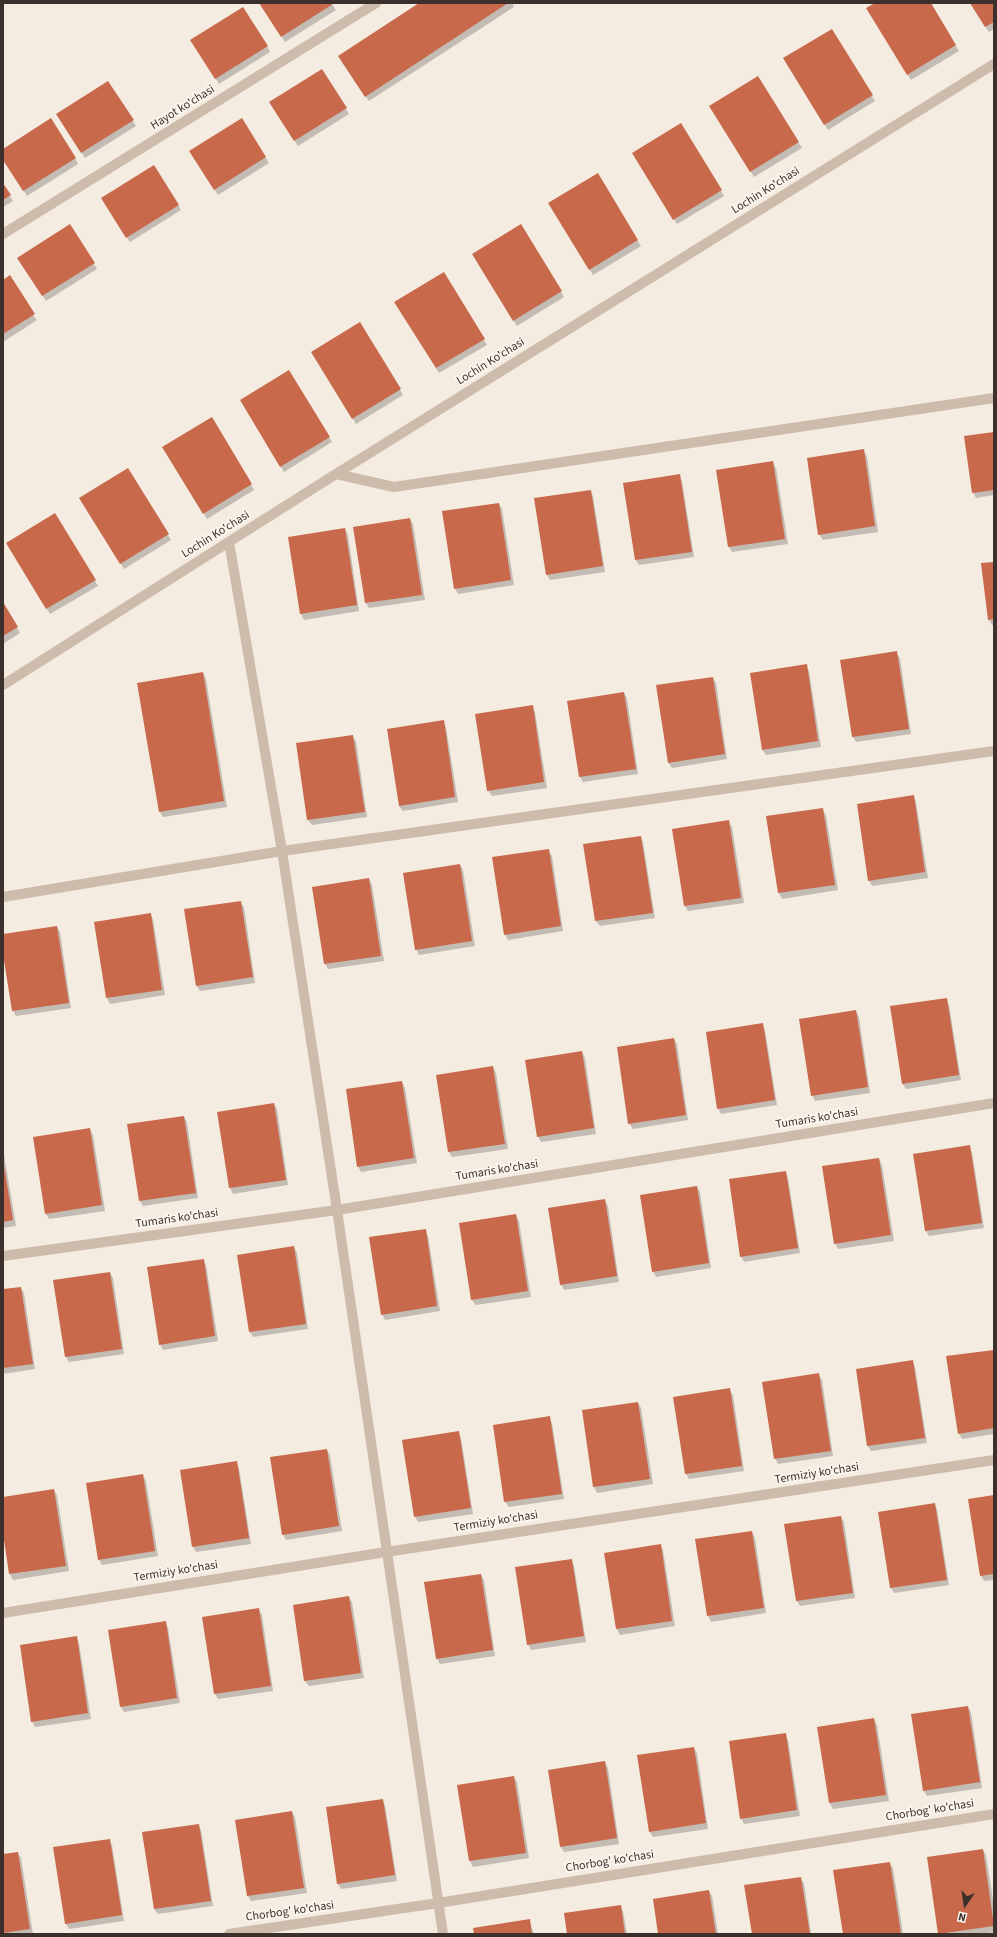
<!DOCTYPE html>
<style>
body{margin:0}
#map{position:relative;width:997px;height:1937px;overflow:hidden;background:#f4ebe1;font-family:"Source Sans 3",sans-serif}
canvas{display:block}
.frame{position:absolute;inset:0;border:4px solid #3b302b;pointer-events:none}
.north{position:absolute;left:945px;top:1885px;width:40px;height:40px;-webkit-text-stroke:3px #fbf5ee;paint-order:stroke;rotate:193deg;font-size:11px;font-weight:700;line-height:16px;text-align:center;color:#3b302b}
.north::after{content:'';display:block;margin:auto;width:14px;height:18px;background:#3b302b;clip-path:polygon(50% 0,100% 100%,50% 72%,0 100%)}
</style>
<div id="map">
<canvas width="997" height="1937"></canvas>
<div class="frame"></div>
<div class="north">N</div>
</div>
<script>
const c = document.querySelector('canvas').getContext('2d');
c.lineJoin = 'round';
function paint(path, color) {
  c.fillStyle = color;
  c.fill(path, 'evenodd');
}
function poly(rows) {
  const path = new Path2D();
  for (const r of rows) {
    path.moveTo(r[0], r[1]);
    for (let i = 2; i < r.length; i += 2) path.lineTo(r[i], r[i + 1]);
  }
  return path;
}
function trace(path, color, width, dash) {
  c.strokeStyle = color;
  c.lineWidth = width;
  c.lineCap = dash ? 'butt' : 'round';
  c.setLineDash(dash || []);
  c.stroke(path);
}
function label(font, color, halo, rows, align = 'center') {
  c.font = font + ' "Source Sans 3",sans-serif';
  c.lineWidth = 4;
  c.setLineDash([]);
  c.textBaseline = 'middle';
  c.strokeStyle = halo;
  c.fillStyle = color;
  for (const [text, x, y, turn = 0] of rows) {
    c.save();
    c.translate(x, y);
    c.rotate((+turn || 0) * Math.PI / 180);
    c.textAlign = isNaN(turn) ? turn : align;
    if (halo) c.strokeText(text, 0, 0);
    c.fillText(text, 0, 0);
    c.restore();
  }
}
paint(poly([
 [260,3,331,3,336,10,285,42],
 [421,3,512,3,514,7,369,101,342,62],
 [877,3,929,3,959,51,911,80,868,9],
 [970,3,994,3,994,29,989,32],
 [832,30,875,101,828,130,784,59],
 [195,46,267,46,270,52,219,84],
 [758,78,802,148,754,177,711,106],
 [273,108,346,109,349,114,298,146],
 [241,119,269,163,218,195,194,157],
 [61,120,133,121,136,126,85,158],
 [681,125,724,196,677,224,633,154],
 [3,150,75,158,78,164,27,196,3,158],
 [597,175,641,246,593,275,550,204],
 [3,185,13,201,3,207],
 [106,204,178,205,181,210,130,242],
 [69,225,97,269,46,301,22,263],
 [521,226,564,297,517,326,473,255],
 [443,273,487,345,439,373,396,302],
 [3,281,37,320,3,342],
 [360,323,403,395,356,424,313,352],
 [288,371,332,442,284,472,241,400],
 [211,419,254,490,207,519,164,448],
 [994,433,994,495,976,498,973,492],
 [863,450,867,456,878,532,823,540,819,534],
 [773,463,776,468,788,544,732,552,729,547],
 [128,469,171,540,124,569,80,498],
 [679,476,682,481,694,557,639,565,636,560],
 [590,491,593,496,605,572,550,580,547,575],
 [499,504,502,509,514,585,458,594,455,588],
 [55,515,98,586,50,614,7,544],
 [410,519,413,524,425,600,369,608,366,603,355,527],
 [345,529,348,535,359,611,304,620,301,614,289,538],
 [994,563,994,625,992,625,989,620],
 [3,604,20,633,3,644],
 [896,653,900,658,911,734,856,742,853,737],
 [806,665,809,671,821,747,766,755,762,749],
 [203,673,206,679,227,807,163,817,160,812],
 [713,678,716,683,727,759,672,768,668,762],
 [624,693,627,698,638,774,583,782,580,777,568,701],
 [532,706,535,712,547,788,492,796,488,790],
 [443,721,446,727,458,802,403,811,399,806],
 [352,736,356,741,367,817,312,825,308,820],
 [913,796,916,802,928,878,872,886,869,880],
 [822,809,826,815,838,890,782,899,779,893,767,817],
 [729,822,732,827,744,903,688,911,685,906],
 [640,837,643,842,655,918,600,926,596,921],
 [548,850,552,856,563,931,508,940,505,934],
 [460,865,463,870,475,946,419,955,416,949],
 [369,879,372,885,384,961,328,969,325,964],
 [240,902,244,907,255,983,200,991,197,986],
 [150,914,153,919,165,995,110,1004,107,998,95,922],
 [57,927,60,932,71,1008,16,1016,13,1011,3,947,3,935],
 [946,999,949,1005,961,1080,906,1089,902,1083],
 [856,1011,859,1017,870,1093,815,1101,812,1095],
 [762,1024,765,1030,777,1105,721,1114,718,1108],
 [674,1039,677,1044,688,1120,633,1129,629,1123],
 [582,1052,585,1058,596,1134,541,1142,538,1136],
 [493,1067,496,1073,508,1149,452,1157,449,1152],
 [402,1082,405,1088,417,1163,361,1172,358,1166],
 [274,1104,277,1109,288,1185,233,1194,230,1188,218,1113],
 [184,1117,187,1122,198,1198,143,1206,140,1201],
 [90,1129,93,1135,105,1211,49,1219,46,1214],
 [969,1147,972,1152,984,1228,929,1236,926,1231],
 [3,1148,16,1226,3,1228],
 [879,1159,882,1165,894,1241,838,1249,835,1243],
 [785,1172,788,1178,800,1253,744,1262,741,1256],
 [697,1187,700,1192,711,1268,656,1277,653,1271],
 [605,1200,608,1206,619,1282,564,1290,561,1284],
 [516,1215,519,1221,531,1297,476,1305,472,1300],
 [425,1230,428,1236,440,1311,385,1320,382,1314],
 [294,1247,297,1253,308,1329,253,1337,250,1332],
 [203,1260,206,1265,218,1341,163,1350,160,1344],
 [110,1273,113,1278,124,1354,69,1362,66,1357],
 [21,1288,24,1293,35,1369,3,1374,3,1290],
 [994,1351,994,1434,962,1439,959,1433],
 [912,1361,915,1367,927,1443,871,1451,868,1446,857,1370],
 [818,1374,822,1380,833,1456,778,1464,775,1458],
 [730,1390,733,1395,744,1471,689,1479,686,1474],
 [638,1403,641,1408,653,1484,597,1493,594,1487,583,1411],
 [549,1418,552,1423,564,1499,509,1507,505,1502],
 [458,1432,461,1438,473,1514,418,1522,415,1516],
 [327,1450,330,1455,342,1531,286,1540,283,1534],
 [236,1462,239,1468,251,1544,196,1552,193,1546],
 [143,1475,146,1481,158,1556,102,1565,99,1559],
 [54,1490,57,1495,69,1571,13,1580,10,1574,3,1527,3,1498],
 [994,1496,994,1580,984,1581,981,1576],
 [934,1504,937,1509,949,1585,894,1593,891,1588,879,1513],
 [841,1517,844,1522,855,1598,800,1606,797,1601,785,1525],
 [752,1532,755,1538,766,1613,711,1622,708,1616,696,1540],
 [660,1545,663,1550,675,1626,620,1635,617,1629,605,1554],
 [571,1560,574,1566,586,1642,531,1650,528,1644],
 [481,1575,484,1580,495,1656,440,1664,437,1659,425,1583],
 [349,1597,352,1602,364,1678,309,1686,305,1681,294,1605],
 [259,1610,262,1615,273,1691,218,1699,215,1694],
 [165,1622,168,1628,180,1703,124,1712,121,1707],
 [76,1637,79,1643,91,1719,35,1727,32,1721],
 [968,1707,971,1712,982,1788,927,1796,924,1791],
 [874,1719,877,1725,889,1801,833,1809,830,1803,819,1728],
 [785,1734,788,1740,800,1816,744,1824,741,1818],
 [694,1748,697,1753,708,1829,653,1837,650,1832],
 [605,1762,608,1768,619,1844,564,1852,561,1847],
 [514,1777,517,1782,529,1858,473,1867,470,1861,458,1786],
 [382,1800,385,1805,397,1881,341,1889,338,1884],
 [292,1812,295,1817,307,1893,251,1901,248,1896],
 [198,1825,201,1830,213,1906,158,1914,154,1909],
 [109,1840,112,1845,124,1921,69,1929,66,1924,54,1848],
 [983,1850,986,1855,994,1906,994,1932,980,1934,939,1934,928,1858],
 [18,1853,21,1858,33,1934,3,1934,3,1855],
 [889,1863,893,1868,903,1934,844,1934],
 [800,1878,804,1883,811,1934,753,1934],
 [709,1891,712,1896,718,1934,659,1934],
 [620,1906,623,1911,627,1934,568,1934],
 [529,1921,534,1934,475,1934]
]), '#0003');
paint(poly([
 [259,3,333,3,333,4,281,37],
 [419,3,508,3,365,97,338,56],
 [875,3,931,3,956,45,907,75,866,8],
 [970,3,994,3,994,22,985,27],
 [243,7,268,46,215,79,190,40],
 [832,29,873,95,824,125,783,58],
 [322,69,347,108,294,141,269,102],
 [758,76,799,142,750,172,709,106],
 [108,81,134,120,81,153,56,114],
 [51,118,76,158,23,191,3,160,3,149],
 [242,118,266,157,214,190,189,151],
 [681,123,722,190,673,220,632,153],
 [154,165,179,205,126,238,101,198],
 [598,173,638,240,589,270,548,203],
 [3,183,11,195,3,200],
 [70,224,95,263,42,296,17,258],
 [521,224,562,291,513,321,472,254],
 [444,272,485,339,436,368,394,302],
 [10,275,35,314,3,334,3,280],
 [360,322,401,389,352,419,311,352],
 [289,370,330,437,280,467,240,400],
 [212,417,252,484,203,514,162,447],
 [994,432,994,490,972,493,964,436],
 [864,449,875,526,818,535,807,458],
 [773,461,785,539,728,547,716,470],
 [128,468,169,534,120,564,79,498],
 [680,474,692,552,635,560,623,483],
 [591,490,603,566,546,575,534,498],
 [499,503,511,580,454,589,442,511],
 [55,513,96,580,46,609,6,543],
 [410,518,422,595,365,603,353,527],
 [345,528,357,605,300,614,288,537],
 [994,562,994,619,988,620,981,563],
 [3,602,18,627,3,636],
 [897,651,909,729,852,737,840,660],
 [807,664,818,741,762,750,750,673],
 [203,672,224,801,159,812,137,683],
 [713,677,725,754,668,763,656,685],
 [624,692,636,769,579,777,567,701],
 [533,705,544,782,487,791,475,714],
 [444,720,455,797,399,806,387,729],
 [353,735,365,812,307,820,296,743],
 [914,795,925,872,868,881,857,804],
 [823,808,835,885,778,893,766,816],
 [729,820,741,898,684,906,672,829],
 [641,836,653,913,595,921,583,844],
 [549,849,561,926,504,935,492,857],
 [460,864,472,941,415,950,403,873],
 [369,878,381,956,324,964,312,887],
 [241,901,253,977,196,986,184,909],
 [151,913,162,990,106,998,94,922],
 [57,926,69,1003,12,1011,3,954,3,934],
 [947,998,959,1075,902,1084,890,1006],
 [856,1010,868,1087,811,1096,799,1019],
 [763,1023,775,1100,717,1109,706,1032],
 [674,1038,686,1115,628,1124,617,1047],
 [582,1051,594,1128,537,1137,525,1060],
 [493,1066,505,1144,448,1152,436,1075],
 [402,1081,414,1158,357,1167,346,1089],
 [274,1103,286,1180,229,1188,217,1112],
 [184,1116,196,1193,139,1201,127,1124],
 [90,1128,102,1205,45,1214,33,1137],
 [970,1145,982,1223,925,1231,913,1154],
 [879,1158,891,1235,834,1244,822,1166],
 [3,1160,13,1220,3,1222],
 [786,1171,798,1248,740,1257,729,1179],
 [697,1186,709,1263,652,1272,640,1195],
 [605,1199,617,1276,560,1285,548,1208],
 [516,1214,528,1291,471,1300,459,1223],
 [426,1229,437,1306,381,1315,369,1237],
 [294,1246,306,1324,249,1332,237,1255],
 [204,1259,215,1336,159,1345,147,1267],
 [110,1272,122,1349,65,1357,53,1280],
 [21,1287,33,1364,3,1368,3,1289],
 [994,1350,994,1428,958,1434,946,1356],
 [913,1360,925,1438,867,1446,856,1369],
 [819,1373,831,1451,774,1459,762,1382],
 [730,1388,742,1466,685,1474,673,1397],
 [638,1402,650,1479,593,1487,582,1410],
 [550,1416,562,1494,504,1502,493,1425],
 [459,1431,471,1508,414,1517,402,1440],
 [327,1449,339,1526,282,1535,270,1457],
 [237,1461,249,1538,192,1547,180,1470],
 [143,1474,155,1551,98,1560,86,1483],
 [54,1489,66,1566,9,1574,3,1533,3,1497],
 [994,1495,994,1574,980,1576,968,1499],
 [935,1503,947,1580,890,1588,878,1512],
 [841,1516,853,1593,796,1601,784,1524],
 [752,1531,764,1608,707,1616,695,1539],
 [661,1544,672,1621,616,1629,604,1553],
 [572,1559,584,1636,527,1645,515,1567],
 [481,1574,493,1650,436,1659,424,1582],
 [349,1596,361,1673,304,1681,293,1605],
 [259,1608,271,1686,214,1694,202,1617],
 [166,1621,177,1698,120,1707,108,1630],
 [77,1636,88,1713,31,1722,20,1645],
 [968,1706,980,1782,923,1791,911,1714],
 [874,1718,886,1795,829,1803,817,1727],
 [786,1733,797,1810,740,1819,729,1741],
 [694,1747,706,1823,649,1832,637,1755],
 [605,1761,617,1838,560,1847,548,1770],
 [514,1776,526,1853,469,1861,457,1785],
 [383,1799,395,1875,337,1884,326,1807],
 [292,1811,304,1888,247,1896,235,1820],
 [199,1824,211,1901,154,1909,142,1832],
 [110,1839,122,1915,65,1924,53,1847],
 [983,1849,994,1926,938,1934,927,1857],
 [18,1852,30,1929,3,1933,3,1854],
 [890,1862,901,1934,843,1934,833,1870],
 [801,1877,810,1934,752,1934,744,1885],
 [709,1890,716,1934,658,1934,653,1899],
 [621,1905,625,1934,567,1934,564,1913],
 [530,1919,532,1934,474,1934,473,1928]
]), '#c8694b');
trace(poly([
 [3,234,376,3],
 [336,474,394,487,994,398],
 [229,542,282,851,337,1210,443,1934],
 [3,685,336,474,994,64],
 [3,897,282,851,994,751],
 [3,1256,337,1210,994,1103],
 [3,1613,386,1552,994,1460],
 [229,1934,438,1903,994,1814]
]), '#cdbbac', 10);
label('12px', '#3b302b', '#fbf5ee', [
 ["Hayot ko'chasi",183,108,-32],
 ["Lochin Ko'chasi",766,191,-32],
 ["Lochin Ko'chasi",491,362,-32],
 ["Lochin Ko'chasi",216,535,-32],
 ["Tumaris ko'chasi",817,1119,-9],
 ["Tumaris ko'chasi",497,1171,-9],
 ["Tumaris ko'chasi",177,1219,-8],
 ["Termiziy ko'chasi",817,1474,-9],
 ["Termiziy ko'chasi",496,1522,-9],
 ["Termiziy ko'chasi",176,1572,-9],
 ["Chorbog' ko'chasi",930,1811,-9],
 ["Chorbog' ko'chasi",610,1862,-9],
 ["Chorbog' ko'chasi",290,1912,-8]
]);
</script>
